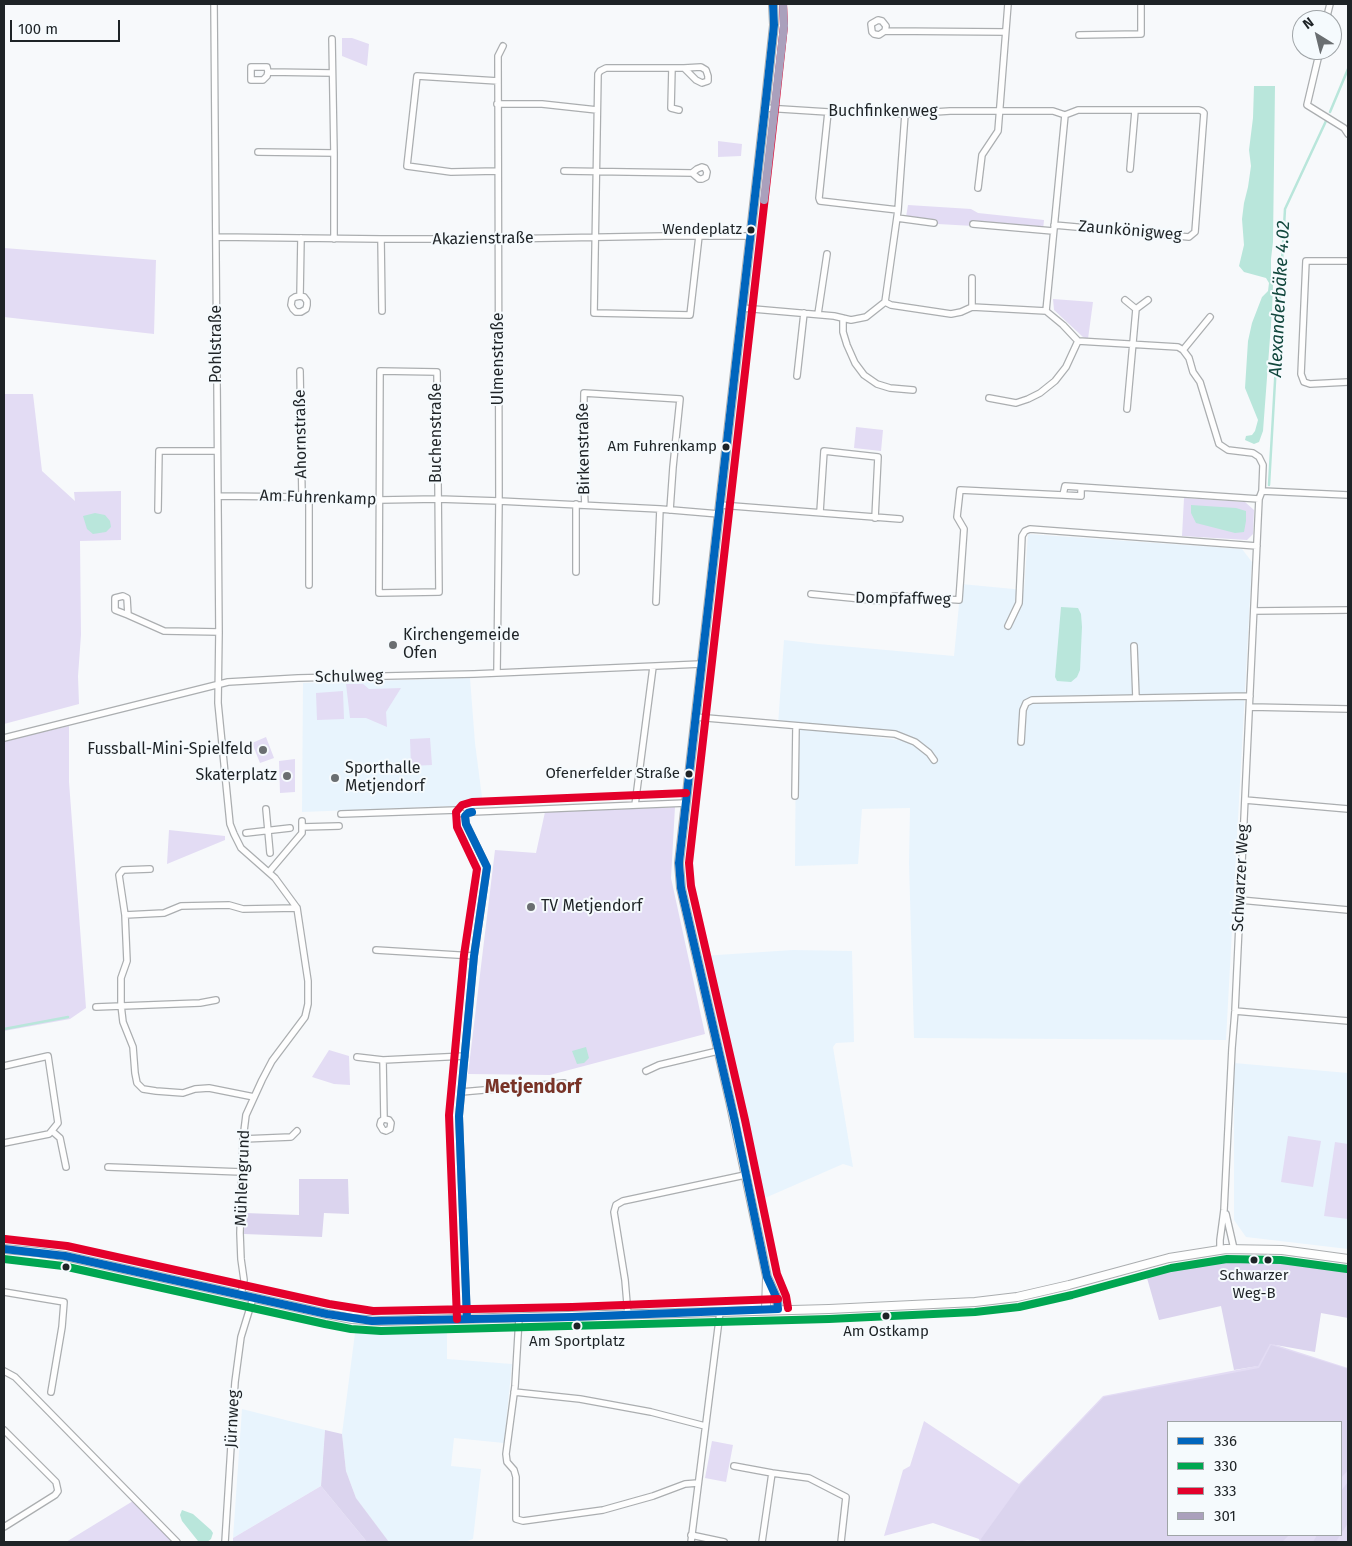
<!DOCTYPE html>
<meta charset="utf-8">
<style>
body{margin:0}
#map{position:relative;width:1352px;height:1546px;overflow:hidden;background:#f7f9fb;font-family:"Fira Sans",sans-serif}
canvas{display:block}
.frame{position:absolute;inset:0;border:5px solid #1e2326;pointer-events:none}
.legend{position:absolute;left:1167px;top:1421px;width:175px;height:115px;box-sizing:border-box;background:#f5fafd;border:1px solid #9fa4a7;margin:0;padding:6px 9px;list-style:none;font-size:15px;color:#1e2326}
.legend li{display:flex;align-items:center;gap:10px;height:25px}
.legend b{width:25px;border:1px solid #9fa4a7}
.north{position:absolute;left:1292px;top:10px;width:50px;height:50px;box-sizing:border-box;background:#f5fafd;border:1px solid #9fa4a7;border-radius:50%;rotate:324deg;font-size:14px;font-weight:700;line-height:20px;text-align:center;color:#1e2326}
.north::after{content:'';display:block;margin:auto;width:18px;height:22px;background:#6a6e71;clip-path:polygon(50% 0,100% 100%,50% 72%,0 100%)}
.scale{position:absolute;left:10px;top:20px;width:110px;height:22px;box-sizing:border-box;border:2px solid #1e2326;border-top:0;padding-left:6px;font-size:15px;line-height:18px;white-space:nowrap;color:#1e2326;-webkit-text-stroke:4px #f5fafd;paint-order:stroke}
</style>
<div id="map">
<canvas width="1352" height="1546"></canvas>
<div class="frame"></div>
<ul class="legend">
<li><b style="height:6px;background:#0065bd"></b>336</li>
<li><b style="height:6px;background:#00a651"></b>330</li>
<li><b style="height:6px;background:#e4002b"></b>333</li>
<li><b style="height:6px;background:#aaa0bc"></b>301</li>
</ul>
<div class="north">N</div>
<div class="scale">100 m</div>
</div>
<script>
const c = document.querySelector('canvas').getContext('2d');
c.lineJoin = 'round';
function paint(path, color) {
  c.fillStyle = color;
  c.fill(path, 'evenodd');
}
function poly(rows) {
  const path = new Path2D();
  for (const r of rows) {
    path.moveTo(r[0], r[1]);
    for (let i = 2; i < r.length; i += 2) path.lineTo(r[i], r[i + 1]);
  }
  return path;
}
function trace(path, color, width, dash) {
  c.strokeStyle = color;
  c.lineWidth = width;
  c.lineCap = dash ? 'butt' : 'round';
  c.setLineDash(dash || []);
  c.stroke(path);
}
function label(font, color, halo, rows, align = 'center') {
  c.font = font + ' "Fira Sans",sans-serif';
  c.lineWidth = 4;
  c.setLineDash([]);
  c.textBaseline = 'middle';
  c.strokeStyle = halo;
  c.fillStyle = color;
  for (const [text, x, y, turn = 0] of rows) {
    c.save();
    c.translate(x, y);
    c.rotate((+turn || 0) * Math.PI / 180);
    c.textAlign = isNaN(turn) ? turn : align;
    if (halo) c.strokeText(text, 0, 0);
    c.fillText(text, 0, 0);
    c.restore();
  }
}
paint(poly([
 [1028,534,1242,549,1252,562,1226,1040,914,1038,909,863,910,808,862,809,858,864,795,866,796,727,778,725,784,640,818,644,954,656,961,584,1024,590],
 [811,728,895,734,912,742],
 [470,678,475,743,483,805,302,812,303,683],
 [793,950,852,951,854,1042,836,1043,833,1047,853,1167,843,1164,758,1201,702,956],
 [1234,1063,1348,1073,1348,1249,1246,1237,1234,1220],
 [364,1331,447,1332,447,1359,512,1364,504,1443,454,1438,451,1466,481,1469,473,1539,464,1542,389,1542,356,1498,346,1471,342,1434,355,1333],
 [242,1409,325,1430,321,1486,233,1538]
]), '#e8f4fd');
paint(poly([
 [342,38,352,38,369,44,367,66,342,56],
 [718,141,742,144,741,156,718,157],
 [908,205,971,209,978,213,1044,220,1043,230,938,224,938,221,906,217],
 [4,248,156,260,154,334,4,317],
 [1053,299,1093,302,1088,339,1083,337,1054,310],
 [4,394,33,394,42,471,75,501,74,492,121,491,121,540,80,541,81,635,78,676,79,704,4,724],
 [856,427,883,430,881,451,854,448],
 [1184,498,1245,502,1254,510,1253,534,1247,540,1182,536],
 [346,684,363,684,369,689,401,688,386,712,387,727,366,718,350,718],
 [343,691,344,719,317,720,316,693],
 [69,726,69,782,86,1008,70,1019,4,1031,4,741],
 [266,737,274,758,260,763,252,743],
 [430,738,432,765,411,766,410,739],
 [295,759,295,792,280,793,279,761],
 [675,807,671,878,705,1034,550,1075,468,1074,495,850,536,853,545,812],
 [169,830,225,836,225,840,167,864],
 [329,1050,349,1056,350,1085,334,1084,312,1077],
 [1288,1136,1321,1141,1313,1187,1281,1182],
 [1335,1142,1348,1144,1348,1219,1324,1216],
 [1270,1343,1348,1368,1348,1542,980,1542,979,1539,933,1523,884,1536,903,1470,910,1466,924,1421,1019,1484,1103,1396,1257,1366],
 [1168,1422,1341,1422,1341,1535,1168,1535],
 [712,1441,733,1445,726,1482,705,1478],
 [321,1486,367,1542,233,1542,233,1538],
 [133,1501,173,1542,66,1542]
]), '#e3dcf4');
paint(poly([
 [299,1179,348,1179,349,1214,324,1213,322,1237,244,1234,245,1213,299,1215],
 [1231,1258,1281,1258,1348,1268,1348,1318,1321,1313,1315,1352,1270,1344,1258,1366,1234,1370,1221,1306,1159,1320,1145,1271],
 [1271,1345,1348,1369,1348,1470,1341,1478,1341,1422,1168,1422,1168,1535,1289,1535,1282,1542,1042,1542,1027,1540,1018,1542,982,1542,981,1539,1020,1485,1104,1397,1259,1368],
 [325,1430,342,1434,346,1471,356,1498,389,1542,367,1542,321,1486],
 [1348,1482,1348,1523,1341,1534,1341,1491],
 [1317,1535,1340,1535,1336,1542,1313,1542]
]), '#dbd4ee');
paint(poly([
 [1254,86,1275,86,1273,242,1271,259,1271,279,1273,285,1272,311,1263,431,1259,442,1254,444,1245,440,1246,436,1252,435,1255,431,1258,420,1245,388,1248,341,1252,323,1262,297,1268,291,1269,283,1266,278,1244,272,1239,266,1244,245,1242,219,1244,203,1248,187,1251,166,1249,150,1253,118],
 [1191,505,1236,508,1246,511,1246,521,1244,532,1235,533,1196,523,1191,513],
 [95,513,105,515,110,521,111,527,106,532,93,534,87,529,83,516],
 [1061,607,1078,608,1081,614,1082,627,1080,670,1077,677,1071,682,1057,681,1055,677],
 [586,1047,589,1058,584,1063,577,1064,572,1051],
 [182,1510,193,1514,211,1530,213,1533,211,1539,207,1542,198,1541,182,1521,180,1515]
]), '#b9e6db');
trace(poly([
 [1330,112,1348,69],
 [1269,485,1285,209,1326,121],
 [4,1029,68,1017]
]), '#b9e6db', 2.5);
const street = poly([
 [214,4,219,632,218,703,230,824,234,834,241,848,275,878,297,908,308,981,308,1004,305,1017,272,1061,262,1080,246,1115,243,1139,240,1233,241,1259,244,1280,241,1295],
 [1326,20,1330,4],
 [885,31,886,26,882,21,878,20,871,24,872,32,874,34,879,35,885,31,1005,32],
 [1079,35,1141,34,1141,4],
 [332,39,334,153],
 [1320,50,1307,105,1344,128,1348,134],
 [672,68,671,108,679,110],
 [684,68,701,67,706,70,708,76,708,81,702,83,696,80,684,68,606,68,600,71,598,74,594,313,690,315,699,236],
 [268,72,267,67,251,67,251,80,263,80,267,76,268,72,332,73],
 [497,104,542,104,597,110],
 [765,108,828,112,865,112,905,114,950,111,1053,111,1065,115],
 [828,112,819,198,820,201,898,210],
 [1065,115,1046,311,1063,325,1078,341,1178,347,1183,350,1189,358,1193,372,1200,382,1219,444,1228,450,1253,453,1259,457,1263,465,1262,491,1259,499,1235,1011,1232,1048,1224,1210,1220,1240,1220,1250],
 [258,152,334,153,334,239],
 [1130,169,1135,111],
 [497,171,451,172,407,166,417,76,498,81],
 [564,171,692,173,699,179,702,179,706,177,707,172,705,168,702,167,697,169,692,173],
 [978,188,982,155,998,131,1008,4],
 [897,218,934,223],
 [973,224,1053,231],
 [1054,225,1189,237,1195,232,1204,113,1202,111,1199,110,1078,110,1065,115],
 [216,237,381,239,498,239,665,236,750,236],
 [381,239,382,311],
 [1348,261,1306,261,1301,374,1304,382,1310,384,1348,382],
 [972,278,972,307],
 [300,296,304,297,307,301,307,305,306,309,301,312,296,312,293,309,291,305,292,299,295,297,300,296,301,238],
 [1125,300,1136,309],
 [885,302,891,305,951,314,961,312,972,307,1046,311],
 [742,308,834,316,851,320,866,317,885,302,898,210,905,114],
 [818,314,827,254],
 [843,318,843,332,847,345,855,363,864,375,877,384,890,388,913,390],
 [1183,350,1210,317],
 [300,371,302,497],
 [380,371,437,372,439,592,379,593,380,371],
 [797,376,804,313],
 [989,398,1016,403,1028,399,1040,393,1055,381,1066,367,1078,341],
 [1127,409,1136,309,1148,300],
 [1262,491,1348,495],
 [1063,495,1081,496,1081,488],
 [218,496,302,497,380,500,438,499,499,501,660,509,719,514],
 [585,505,583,463,584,393,680,399,673,467,670,510],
 [720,505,900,519],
 [158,510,159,451,217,451],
 [820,512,824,451,878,457,875,518],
 [576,572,576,504],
 [309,585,309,497],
 [811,594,882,601,894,596,959,600,964,529,957,517,960,490,1063,495,1065,486,1259,499],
 [656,602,660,509],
 [1254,611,1348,610],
 [128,615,115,610,115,598,123,596,127,598,128,615,164,631,219,632],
 [1008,626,1019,603,1022,536,1025,531,1030,529,1257,546],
 [1134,646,1136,698],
 [497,672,499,501,498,56,503,46],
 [1250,707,1348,709],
 [695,717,895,734,915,742,929,753,934,760],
 [4,738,228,682,298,678,474,674,701,664],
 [1021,742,1023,710,1026,703,1032,700,1250,696],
 [795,796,796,726],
 [1245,800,1348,809],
 [635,805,653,667],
 [266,809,270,853],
 [341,814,457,810,465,816],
 [302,827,339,826],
 [246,833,290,828],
 [150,869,123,870,119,875,125,915,127,961,121,978,121,1005,123,1022,133,1047,135,1073,137,1083,143,1089,156,1091,183,1093,195,1089,209,1088,254,1097],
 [269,872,302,833,302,821],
 [1240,900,1348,910],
 [125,915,164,913,181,906,229,905,243,909,297,908],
 [376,950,474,956],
 [96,1007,200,1003,216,1000],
 [1235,1011,1348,1021],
 [357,1057,383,1060],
 [4,1066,48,1056,58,1123,49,1134,4,1143],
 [646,1071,659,1065,718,1051],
 [461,1092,564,1083],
 [384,1119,389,1120,391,1123,390,1129,386,1131,383,1130,380,1125,381,1121,384,1119,383,1060,465,1056],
 [52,1131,60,1138,66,1167],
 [243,1139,291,1137,297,1131],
 [108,1167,242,1172],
 [1226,1214,1234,1249],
 [4,1292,64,1302,62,1327,51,1392],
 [628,1315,625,1280,614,1212,616,1205,623,1201,745,1175],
 [519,1318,515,1386,506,1454,507,1462,514,1470,516,1477,516,1519,523,1521,603,1510,653,1496,685,1484,698,1483],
 [467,1319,459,1116,474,956,487,867,466,824,465,816,468,813,472,812,686,803],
 [4,1371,15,1377,177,1542],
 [514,1392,580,1399,651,1412,705,1426],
 [4,1430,56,1482,58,1491,55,1495,4,1527],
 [734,1466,772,1473],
 [691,1535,724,1542],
 [225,1542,235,1382,241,1337,253,1298],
 [691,1542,720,1312],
 [762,1542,772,1473,809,1478,846,1497,841,1542]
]);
const secondary = poly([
 [4,1249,37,1252,65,1256,327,1314,352,1319,381,1321,829,1309,975,1302,1017,1297,1069,1285,1169,1258,1226,1249,1282,1250,1348,1259],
 [768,1279,777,1299,778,1309],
 [766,1310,767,1277,760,1243,730,1101,681,888,679,863,765,108,774,25,773,4]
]);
trace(street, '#abaeb0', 8);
trace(secondary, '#abaeb0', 10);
trace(street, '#fefefe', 5.5);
trace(secondary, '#fefefe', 8);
trace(poly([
 [773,4,774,25,765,108,679,863,681,888,735,1122,767,1277,777,1299,778,1309],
 [4,1249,65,1256,327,1314,372,1321,572,1317,778,1309],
 [467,1319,459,1116,474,956,487,867,466,824,465,816,468,813,472,812]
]), '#0065bd', 8);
trace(poly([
 [4,1259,63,1266,325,1324,351,1329,381,1331,829,1319,975,1312,1019,1307,1072,1295,1171,1268,1227,1259,1281,1260,1347,1269]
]), '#00a651', 8);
trace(poly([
 [783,4,784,26,775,109,689,863,691,886,745,1120,777,1274,786,1296,788,1308],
 [5,1239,67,1246,329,1304,373,1311,572,1307,778,1299],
 [457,1319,449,1115,464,955,477,869,457,827,456,812,462,805,472,802,686,793]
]), '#e4002b', 8);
trace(poly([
 [764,200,784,26,783,4]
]), '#aaa0bc', 8);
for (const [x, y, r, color] of [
 [751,230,4.5,"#1e2326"],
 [726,447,4.5,"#1e2326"],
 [393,645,5,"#6a6e71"],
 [263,750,5,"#6a6e71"],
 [689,774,4.5,"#1e2326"],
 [287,776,5,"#6a6e71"],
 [335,778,5,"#6a6e71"],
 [531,907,5,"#6a6e71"],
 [1254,1260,4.5,"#1e2326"],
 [1268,1260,4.5,"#1e2326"],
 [66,1267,4.5,"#1e2326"],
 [886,1316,4.5,"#1e2326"],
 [577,1326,4.5,"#1e2326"]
]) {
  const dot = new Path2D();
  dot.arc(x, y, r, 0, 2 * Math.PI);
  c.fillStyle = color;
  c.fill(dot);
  trace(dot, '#f5fafd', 2);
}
label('15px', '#1e2326', '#f5fafd', [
 ["Wendeplatz",742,230],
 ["Am Fuhrenkamp",717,447],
 ["Ofenerfelder Straße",680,774],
 ["Schwarzer",1254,1276,"center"],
 ["Weg-B",1254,1294,"center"],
 ["Am Ostkamp",886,1332,"center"],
 ["Am Sportplatz",577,1342,"center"]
], 'right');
label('16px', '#1e2326', '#f5fafd', [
 ["Buchfinkenweg",883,112],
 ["Zaunkönigweg",1130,231,5],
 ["Akazienstraße",483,239,-1],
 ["Pohlstraße",217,344,-90],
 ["Ulmenstraße",499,359,-90],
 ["Buchenstraße",437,433,-90],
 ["Ahornstraße",301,434,-91],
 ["Birkenstraße",584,449,-91],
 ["Am Fuhrenkamp",318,498,2],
 ["Dompfaffweg",903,599,1],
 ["Schulweg",349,677,-1],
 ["Schwarzer Weg",1241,878,-87],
 ["Mühlengrund",243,1178,-88],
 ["Jürnweg",233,1419,-87]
]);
label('16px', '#1e2326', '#f5fafd', [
 ["Kirchengemeide",403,636],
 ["Ofen",403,654],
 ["Fussball-Mini-Spielfeld",253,750,"right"],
 ["Sporthalle",345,769],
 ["Metjendorf",345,787],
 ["Skaterplatz",277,776,"right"],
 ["TV Metjendorf",541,907]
], 'left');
label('italic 18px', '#12473d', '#f5fafd', [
 ["Alexanderbäke 4.02",1280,299,-87]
]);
label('bold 19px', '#783327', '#f5fafd', [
 ["Metjendorf",533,1088]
]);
</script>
